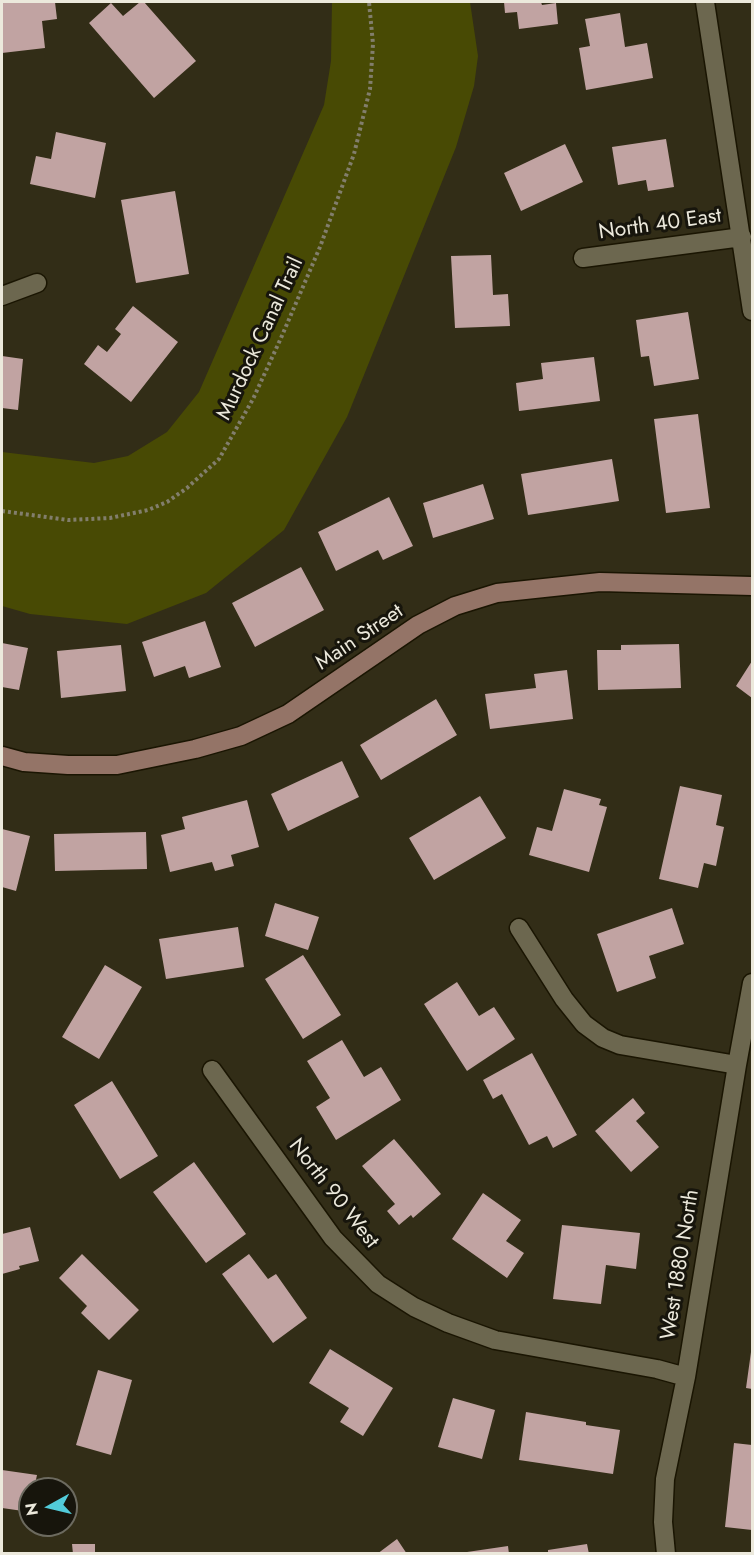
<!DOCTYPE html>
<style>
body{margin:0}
#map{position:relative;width:754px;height:1555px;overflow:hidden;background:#322d17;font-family:Jost,sans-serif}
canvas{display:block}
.frame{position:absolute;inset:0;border:3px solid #ece9dc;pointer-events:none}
.north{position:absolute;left:18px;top:1477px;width:60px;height:60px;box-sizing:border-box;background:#17150c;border:2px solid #6c6a5f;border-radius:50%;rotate:262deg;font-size:16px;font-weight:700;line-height:24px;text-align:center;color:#ece9dc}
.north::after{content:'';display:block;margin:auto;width:21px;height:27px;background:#52cbd9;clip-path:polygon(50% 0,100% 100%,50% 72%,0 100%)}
</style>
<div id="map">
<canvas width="754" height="1555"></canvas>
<div class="frame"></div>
<div class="north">N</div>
</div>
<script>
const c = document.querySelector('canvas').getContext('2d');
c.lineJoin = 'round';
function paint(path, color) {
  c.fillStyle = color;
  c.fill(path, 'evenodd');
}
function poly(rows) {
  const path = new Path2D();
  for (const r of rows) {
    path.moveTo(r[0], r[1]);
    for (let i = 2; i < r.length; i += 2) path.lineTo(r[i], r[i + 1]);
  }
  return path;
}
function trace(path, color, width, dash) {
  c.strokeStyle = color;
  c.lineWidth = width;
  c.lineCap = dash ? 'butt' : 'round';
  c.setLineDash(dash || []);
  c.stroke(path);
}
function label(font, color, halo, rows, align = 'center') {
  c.font = font + ' Jost,sans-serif';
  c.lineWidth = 6;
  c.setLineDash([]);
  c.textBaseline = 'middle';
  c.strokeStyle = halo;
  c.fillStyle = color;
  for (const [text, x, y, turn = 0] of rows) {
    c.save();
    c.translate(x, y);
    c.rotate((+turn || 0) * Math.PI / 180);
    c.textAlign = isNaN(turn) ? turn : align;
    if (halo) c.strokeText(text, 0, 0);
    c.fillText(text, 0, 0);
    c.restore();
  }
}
paint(poly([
 [332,2,470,2,478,56,474,86,456,147,347,417,284,530,206,593,127,624,30,614,2,606,2,452,94,463,128,456,167,432,199,392,324,105,331,61]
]), '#484a04');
paint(poly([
 [2,2,55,2,57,19,42,21,45,48,2,53],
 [140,2,144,2,196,61,154,98,89,23,111,3,123,16],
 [504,2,541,2,542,5,556,3,558,24,519,29,517,12,505,13],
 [620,13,625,47,647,43,653,78,586,90,579,48,590,46,585,19],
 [56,132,106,143,95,198,30,184,36,156,51,159],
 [666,139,674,187,648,191,646,180,618,185,612,147],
 [565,144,583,182,521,211,504,173],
 [175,191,189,274,136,283,121,200],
 [491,255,493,295,508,294,510,326,455,328,451,256],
 [133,306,178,342,131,402,84,364,98,345,107,352,121,334,115,329],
 [688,312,699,379,654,386,649,356,641,357,636,320],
 [2,356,23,359,18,410,2,408],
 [594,357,600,401,519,411,516,383,543,379,541,363],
 [698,414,710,508,666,513,654,419],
 [612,459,619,501,528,515,521,474],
 [483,484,494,519,433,538,423,503],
 [389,497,413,546,383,560,378,550,336,571,318,532],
 [301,567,324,610,255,647,232,603],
 [205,621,221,667,189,678,185,666,154,677,142,642],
 [2,643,28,648,19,690,2,687],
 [679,644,681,688,598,690,597,650,621,650,621,645],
 [121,645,126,691,61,698,57,651],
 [752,661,752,698,736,686],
 [567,670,573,719,490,729,485,694,536,688,534,674],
 [436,699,457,735,381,780,360,745],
 [342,761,359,797,288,831,271,794],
 [680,786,722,795,716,825,724,827,716,866,704,863,698,888,659,879],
 [564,789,601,799,599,805,607,807,589,872,529,855,537,827,552,831],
 [480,796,506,838,434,880,409,838],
 [247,800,259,847,231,855,234,866,215,871,212,862,170,872,161,835,185,829,182,817],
 [2,829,30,836,16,891,2,887],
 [146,832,147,869,55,871,54,834],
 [275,903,319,917,308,950,265,936],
 [672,908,684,944,649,956,656,978,617,992,597,934],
 [238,927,244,967,166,979,159,939],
 [303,955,341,1015,303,1039,265,979],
 [105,965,142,987,99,1059,62,1037],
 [457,982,479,1016,494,1007,515,1039,467,1071,424,1004],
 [342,1040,364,1077,381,1067,401,1100,336,1140,316,1107,330,1098,307,1061],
 [532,1053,577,1135,553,1148,547,1136,529,1145,502,1094,493,1099,483,1080],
 [112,1081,158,1156,120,1179,74,1105],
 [633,1098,645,1113,636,1121,659,1147,631,1172,595,1131],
 [394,1139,441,1194,413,1218,411,1215,399,1225,387,1211,395,1204,362,1166],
 [194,1162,246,1234,206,1263,153,1192],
 [483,1193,521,1220,506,1241,524,1253,507,1278,452,1239],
 [562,1225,640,1233,636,1269,606,1265,601,1304,553,1299],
 [30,1227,39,1261,19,1266,20,1269,2,1274,2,1234],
 [82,1254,139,1310,109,1340,81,1313,87,1306,59,1278],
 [249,1254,268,1279,276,1274,307,1318,273,1343,222,1274],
 [330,1349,393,1388,363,1436,340,1422,349,1408,309,1383],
 [751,1352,752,1352,752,1389,746,1388],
 [98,1370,132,1380,111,1455,76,1445],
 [453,1398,495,1410,482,1459,438,1447],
 [526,1412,586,1422,586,1425,620,1430,613,1474,519,1460],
 [734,1443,752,1445,752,1530,725,1527],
 [2,1470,37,1475,34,1489,30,1489,30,1512,2,1508],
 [397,1539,407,1554,377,1554],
 [72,1544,95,1544,95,1554,73,1554],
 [587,1544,589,1554,548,1554,548,1550],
 [508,1546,509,1554,467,1554,467,1552]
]), '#c1a3a2');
const street = poly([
 [705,2,752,311],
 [583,258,742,237],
 [2,296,37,283],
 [519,928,564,999,584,1024,603,1038,620,1045,737,1065],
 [212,1070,333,1238,378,1284,414,1307,448,1323,495,1340,657,1369,686,1377],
 [666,1554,663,1522,665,1479,686,1377,737,1065,752,983]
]);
const secondary = poly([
 [2,756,24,762,68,765,117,765,195,749,241,736,288,714,418,625,455,606,497,593,600,582,752,586]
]);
trace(street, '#1a1502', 21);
trace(secondary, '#1a1502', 21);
trace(poly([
 [2,511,68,520,110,518,148,510,167,502,187,488,219,459,253,399,281,338,320,247,354,154,370,89,373,44,369,2]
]), '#827e6c', 4, [3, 3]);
trace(street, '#6c674f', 18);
trace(secondary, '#947467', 18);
label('21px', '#ece9dc', '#17150c', [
 ["North 40 East",660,225,-8],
 ["Murdock Canal Trail",261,339,-65],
 ["Main Street",360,638,-34],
 ["North 90 West",333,1194,52],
 ["West 1880 North",681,1265,-81]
]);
</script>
